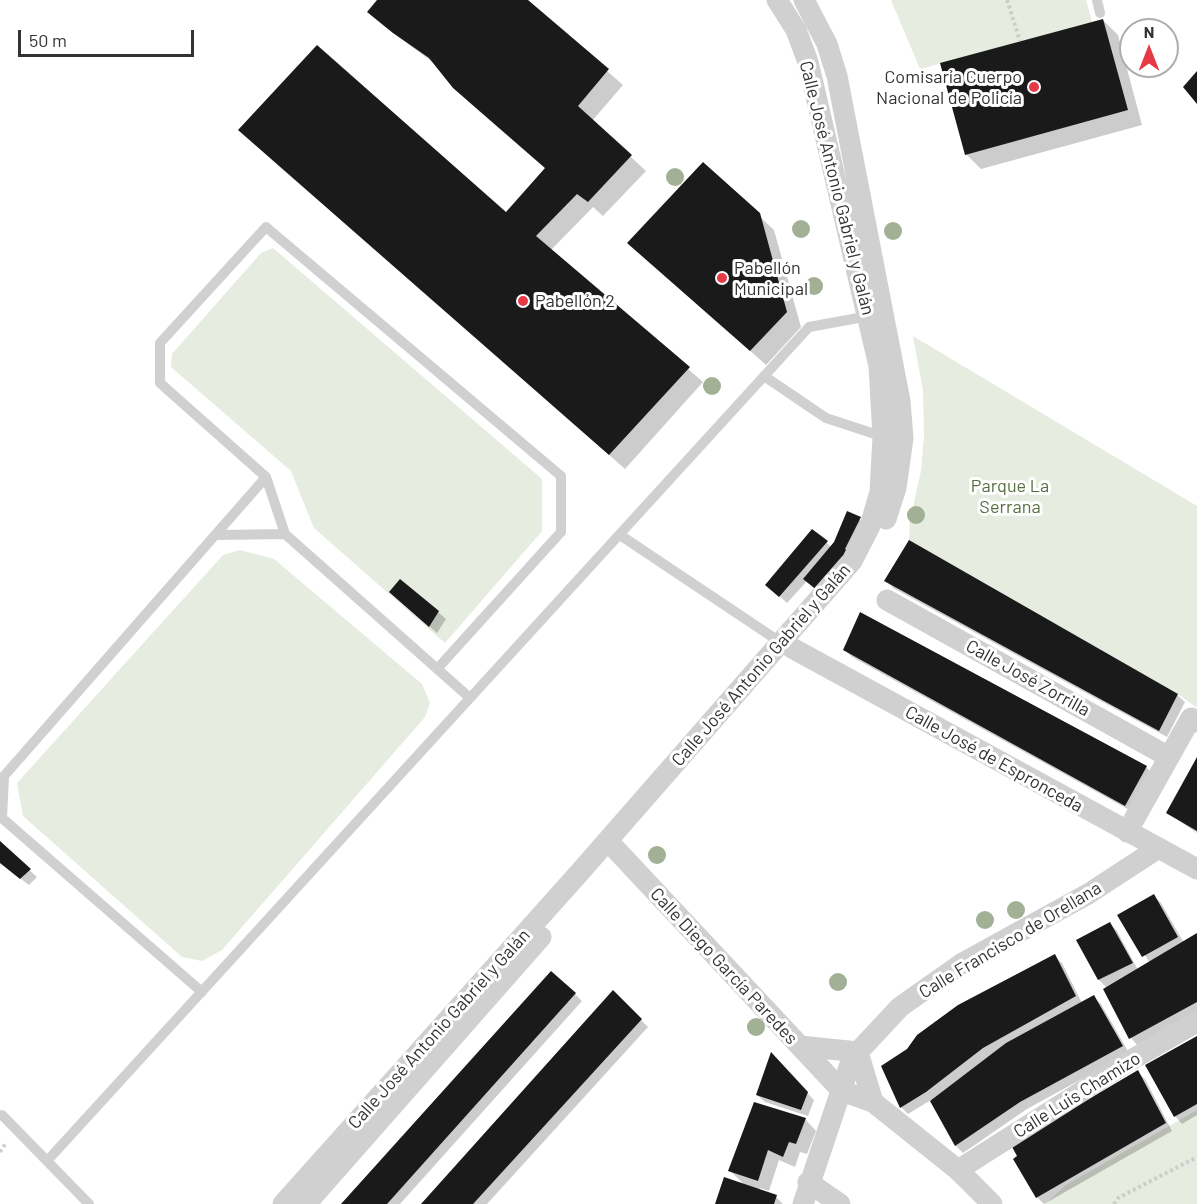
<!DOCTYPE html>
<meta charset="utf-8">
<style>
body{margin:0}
#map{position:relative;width:1197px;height:1204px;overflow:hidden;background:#fff;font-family:Barlow,sans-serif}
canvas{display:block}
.north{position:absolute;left:1119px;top:18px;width:60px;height:60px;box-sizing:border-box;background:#fff;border:2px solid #adadad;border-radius:50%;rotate:0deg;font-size:16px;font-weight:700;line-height:24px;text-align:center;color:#333}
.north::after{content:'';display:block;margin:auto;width:21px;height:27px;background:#e63946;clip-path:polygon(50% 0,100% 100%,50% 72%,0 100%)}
.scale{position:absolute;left:18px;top:30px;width:176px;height:27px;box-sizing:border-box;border:3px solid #333;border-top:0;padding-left:8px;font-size:18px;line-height:21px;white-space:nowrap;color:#333;-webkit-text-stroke:4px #fff;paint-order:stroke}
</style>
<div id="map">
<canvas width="1197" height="1204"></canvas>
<div class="north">N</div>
<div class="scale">50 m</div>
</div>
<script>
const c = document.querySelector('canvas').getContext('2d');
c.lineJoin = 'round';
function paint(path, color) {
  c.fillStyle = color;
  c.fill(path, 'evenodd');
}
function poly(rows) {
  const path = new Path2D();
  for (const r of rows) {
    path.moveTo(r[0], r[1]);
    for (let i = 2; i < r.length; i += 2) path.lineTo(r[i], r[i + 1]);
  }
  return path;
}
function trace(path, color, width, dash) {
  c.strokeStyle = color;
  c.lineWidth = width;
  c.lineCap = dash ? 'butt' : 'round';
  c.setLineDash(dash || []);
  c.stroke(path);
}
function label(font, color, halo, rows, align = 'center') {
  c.font = font + ' Barlow,sans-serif';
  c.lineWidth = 6;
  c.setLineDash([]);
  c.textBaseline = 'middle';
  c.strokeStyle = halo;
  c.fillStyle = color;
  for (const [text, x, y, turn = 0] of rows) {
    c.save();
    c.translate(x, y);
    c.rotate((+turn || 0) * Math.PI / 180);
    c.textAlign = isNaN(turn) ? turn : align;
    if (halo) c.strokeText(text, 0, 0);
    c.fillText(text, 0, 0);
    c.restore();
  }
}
paint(poly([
 [891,0,1086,0,1092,22,920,69],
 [273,248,542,479,542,531,445,643,314,528,291,471,171,367,172,354,261,253],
 [913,336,1197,506,1197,708,1178,694,909,540,910,520,921,471,924,436,923,391],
 [240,550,274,559,422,684,430,703,425,717,222,950,202,961,182,957,23,816,17,783,223,555],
 [1197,1110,1197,1204,1045,1204,1066,1185]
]), '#e6ecdf');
paint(poly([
 [379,0,526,0,623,85,592,121,646,171,603,216,593,207,551,250,703,382,625,469,240,130,506,214,546,169,470,103,438,66,384,26,369,12],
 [1103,20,1118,35,1142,125,981,169,966,154],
 [758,215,774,230,801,327,766,365,629,243],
 [848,513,863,522,848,552,807,581,787,603,775,592,826,542,832,548],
 [886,580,1177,695,1185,702,1167,737,893,588],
 [398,599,438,612,446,619,437,633],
 [845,650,1146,767,1153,774,1133,812,852,657],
 [1197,760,1197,833,1168,813],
 [0,843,37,877,29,885,0,863],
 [1154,896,1161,903,1184,943,1197,935,1197,1013,1138,1046,1131,1038,1105,989,1107,988,1099,980,1078,941,1109,923,1117,931,1138,970,1150,963,1120,916],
 [1054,956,1062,963,1082,1003,1093,997,1101,1004,1129,1053,1027,1109,963,1153,956,1146,931,1100,908,1114,901,1107],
 [613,992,648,1027,487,1204,423,1204],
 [575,994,582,1001,400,1204,343,1204],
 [1197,1038,1197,1115,1182,1124,1175,1116],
 [771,1055,814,1100,808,1116,765,1102,757,1095],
 [1137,1072,1145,1079,1172,1131,1044,1204,1037,1197],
 [805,1119,816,1131,807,1154,800,1152,795,1167,779,1160,769,1191,760,1188,759,1191,776,1197,783,1204,716,1204,746,1186,730,1171]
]), '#0003');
paint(poly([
 [377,0,528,0,609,69,578,106,632,155,588,202,577,194,536,236,690,367,609,455,238,130,317,45,506,212,545,168,453,88,429,58,393,33,367,12],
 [1103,19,1128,110,965,155,940,63],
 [1197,71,1197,104,1183,87],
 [703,162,760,213,787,312,750,351,627,243],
 [847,511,861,517,845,549,851,553,818,591,803,579,834,542],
 [812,529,828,541,779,597,765,585],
 [909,540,1178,694,1159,731,884,581],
 [400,579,439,611,429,627,389,592],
 [860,612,1147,766,1125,806,843,650],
 [1197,757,1197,831,1166,813],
 [0,841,31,869,20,879,0,863],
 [1154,894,1178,937,1142,957,1117,915],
 [1110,922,1133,963,1098,980,1076,940],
 [1197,933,1197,1002,1129,1039,1103,989],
 [1055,954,1076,996,983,1048,926,1092,900,1108,881,1066,907,1049,917,1035,958,1005],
 [551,971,576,993,387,1204,341,1204],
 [613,990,642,1019,473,1204,421,1204],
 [1094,995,1123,1046,1020,1102,955,1146,930,1101,1006,1043],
 [1197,1036,1197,1104,1174,1117,1145,1065],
 [771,1052,808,1092,801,1110,756,1095],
 [1138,1070,1166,1123,1036,1198,1013,1159,1017,1156,1011,1145],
 [754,1102,806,1118,796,1144,789,1142,783,1157,768,1150,758,1181,728,1171],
 [724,1177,777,1195,774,1204,715,1204]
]), '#1a1a1a');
trace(poly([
 [1007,0,1020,41],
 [0,1152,6,1143],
 [1114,1204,1118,1198,1197,1157]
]), '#cdcdcd', 4, [3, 3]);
trace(poly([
 [1097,0,1100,13],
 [764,376,826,418,884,437],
 [217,535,285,534],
 [620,535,783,644],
 [437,669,561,532,561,476,266,227,160,343,160,383,266,477,285,534,470,698],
 [202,992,2,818,4,776,266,477],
 [2,1115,89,1204],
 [47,1161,809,327,869,316]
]), '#d0d0d0', 10);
trace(poly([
 [804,0,827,44,837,76,900,401,903,438,896,488,886,519],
 [887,600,1169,757],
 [792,648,1197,869],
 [1127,832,1191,718,1197,722],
 [608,841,842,1091,873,1102,958,1170,992,1204],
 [800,1046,858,1052,873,1102],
 [958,1170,1131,1060,1197,1022],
 [808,1182,840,1204],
 [283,1204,580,872,852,561,870,526,880,492,883,437,879,366,808,62,796,30,777,0],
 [306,1204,541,937],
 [803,1204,849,1067,858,1052,900,1007,961,964,1088,894,1157,849]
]), '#d0d0d0', 21);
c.fillStyle = '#a2b095';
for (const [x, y] of [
 [675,177],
 [801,229],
 [893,231],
 [814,286],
 [712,386],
 [916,515],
 [657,855],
 [1016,910],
 [985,920],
 [838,982],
 [756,1027]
]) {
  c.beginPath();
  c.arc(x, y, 9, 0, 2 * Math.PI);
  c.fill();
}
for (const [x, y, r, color] of [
 [1034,87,6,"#e63946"],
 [722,278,6,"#e63946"],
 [523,301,6,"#e63946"]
]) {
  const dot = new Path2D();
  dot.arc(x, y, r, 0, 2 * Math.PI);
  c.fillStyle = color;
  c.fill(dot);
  trace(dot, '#fff', 2);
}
label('18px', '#333', '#fff', [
 ["Comisaría Cuerpo",1022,77,"right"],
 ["Nacional de Policía",1022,98,"right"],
 ["Pabellón",734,268],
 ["Municipal",734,289],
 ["Pabellón 2",535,301]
], 'left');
label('18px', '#333', '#fff', [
 ["Calle José Antonio Gabriel y Galán",837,188,76],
 ["Calle José Antonio Gabriel y Galán",761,665,-49],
 ["Calle José Zorrilla",1028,678,29],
 ["Calle José de Espronceda",994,759,29],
 ["Calle Francisco de Orellana",1010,940,-31],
 ["Calle Diego García Paredes",724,966,47],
 ["Calle José Antonio Gabriel y Galán",439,1029,-48],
 ["Calle Luis Chamizo",1077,1095,-32]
]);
label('18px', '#56703f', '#fff', [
 ["Parque La",1010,486],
 ["Serrana",1010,507]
]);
</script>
